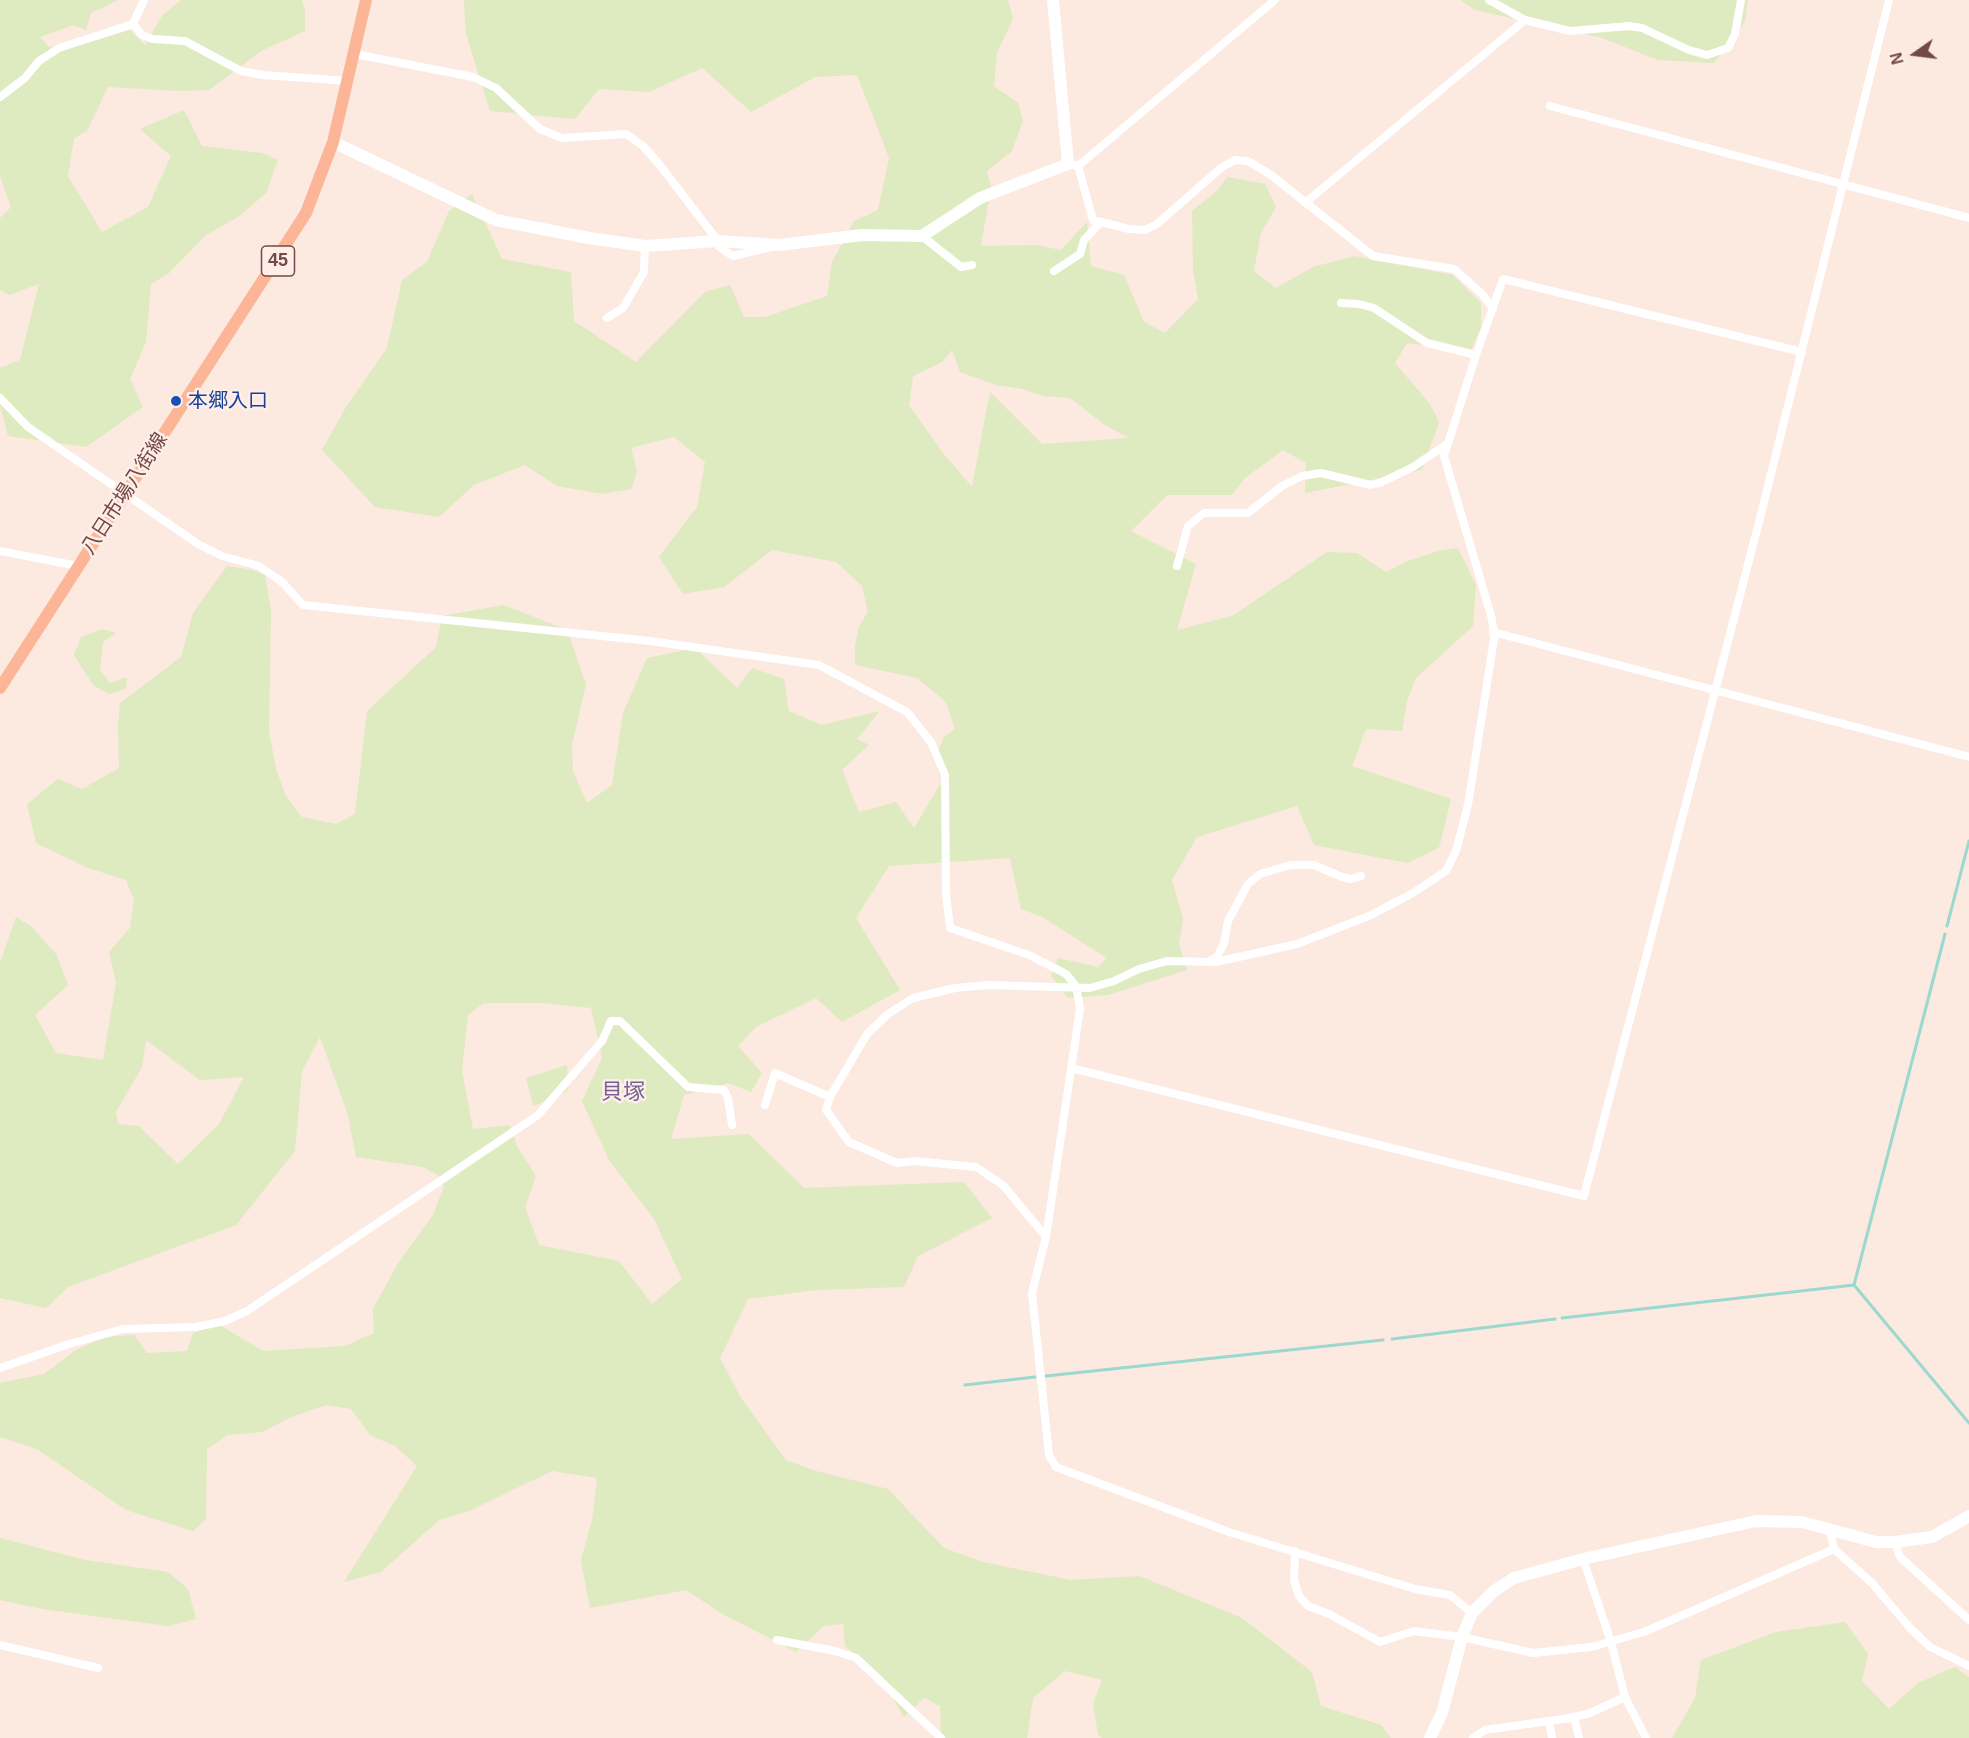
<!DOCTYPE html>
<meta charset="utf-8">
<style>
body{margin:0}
#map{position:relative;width:1969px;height:1738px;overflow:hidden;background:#fce9e0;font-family:Arial,sans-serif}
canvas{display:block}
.north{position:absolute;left:1885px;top:24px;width:60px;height:60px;-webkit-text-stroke:4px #ffeee7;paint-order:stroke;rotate:256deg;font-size:16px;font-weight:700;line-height:24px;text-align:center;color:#734947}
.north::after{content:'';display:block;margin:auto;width:21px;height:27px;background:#734947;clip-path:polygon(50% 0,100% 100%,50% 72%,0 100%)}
</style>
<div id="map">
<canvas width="1969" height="1738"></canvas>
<div class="north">N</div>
</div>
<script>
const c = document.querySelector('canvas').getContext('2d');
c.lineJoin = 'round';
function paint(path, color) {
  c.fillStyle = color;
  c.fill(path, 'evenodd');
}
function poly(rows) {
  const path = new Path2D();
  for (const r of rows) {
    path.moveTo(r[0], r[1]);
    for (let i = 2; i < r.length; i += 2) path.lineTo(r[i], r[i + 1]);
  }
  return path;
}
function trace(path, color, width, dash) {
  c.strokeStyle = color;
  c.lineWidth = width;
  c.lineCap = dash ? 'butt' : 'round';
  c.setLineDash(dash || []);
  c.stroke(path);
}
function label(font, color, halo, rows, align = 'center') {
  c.font = font + ' Arial,"Noto Sans JP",sans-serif';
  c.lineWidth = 5;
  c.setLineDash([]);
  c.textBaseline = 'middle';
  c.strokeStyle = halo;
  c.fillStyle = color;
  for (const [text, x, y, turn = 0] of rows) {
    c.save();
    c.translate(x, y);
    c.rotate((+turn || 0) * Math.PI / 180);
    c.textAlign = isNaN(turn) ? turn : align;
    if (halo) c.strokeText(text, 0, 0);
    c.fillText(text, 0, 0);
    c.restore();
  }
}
paint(poly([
 [0,0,118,0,91,13,86,30,73,25,40,37,49,47,77,46,130,30,145,45,162,16,181,0,302,0,305,10,305,31,261,51,209,90,181,91,108,87,87,131,74,138,68,176,102,232,148,207,171,156,140,129,184,110,202,146,262,153,278,160,266,193,241,215,206,235,168,274,151,284,146,342,130,379,143,407,86,447,8,436,0,405,0,368,20,360,39,284,9,295,0,290,0,218,11,207,0,176],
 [464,0,1008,0,1013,19,997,52,994,86,1018,103,1023,121,1012,151,987,171,991,187,981,246,1036,245,1061,250,1087,222,1091,266,1124,275,1144,322,1165,333,1198,299,1193,270,1192,211,1218,190,1227,177,1265,184,1276,207,1261,233,1254,271,1276,288,1313,267,1354,256,1453,275,1481,303,1481,327,1471,350,1407,343,1395,363,1430,404,1439,422,1422,470,1305,493,1306,463,1283,450,1244,479,1232,495,1167,495,1131,531,1196,564,1177,630,1232,616,1327,552,1357,553,1386,572,1405,562,1438,551,1458,548,1476,585,1473,626,1416,678,1407,701,1402,731,1366,729,1352,766,1451,799,1439,848,1407,863,1314,845,1297,806,1197,837,1172,880,1183,919,1179,944,1187,970,1108,995,1068,998,1051,976,1058,958,1098,967,1107,958,1042,917,1021,909,1010,858,889,866,856,918,900,990,842,1022,816,998,756,1027,738,1046,762,1073,751,1092,728,1083,684,1095,671,1139,749,1134,804,1188,964,1182,992,1218,918,1256,904,1287,816,1290,748,1299,720,1358,741,1398,786,1460,816,1471,888,1489,944,1548,983,1562,1071,1580,1140,1576,1242,1618,1312,1672,1321,1706,1381,1725,1391,1738,1102,1738,1098,1735,1093,1704,1102,1680,1065,1671,1033,1698,1027,1738,941,1738,940,1706,924,1698,904,1717,879,1675,845,1646,843,1624,824,1626,796,1652,721,1613,686,1590,590,1608,581,1560,592,1520,597,1478,552,1471,469,1511,439,1520,381,1572,344,1582,417,1466,395,1446,370,1435,351,1409,326,1405,291,1417,262,1432,228,1435,207,1449,206,1519,193,1531,126,1510,37,1449,0,1437,0,1383,44,1374,76,1350,105,1337,134,1335,147,1353,187,1351,193,1333,218,1324,263,1351,345,1346,374,1333,373,1309,397,1265,433,1215,444,1186,439,1176,423,1167,356,1157,348,1115,320,1037,302,1071,295,1151,236,1225,68,1287,46,1308,0,1298,0,963,16,917,32,927,56,954,68,985,35,1015,56,1053,103,1060,116,983,109,952,130,928,134,900,126,880,88,868,36,843,27,804,58,779,82,789,119,768,118,725,120,703,181,657,193,613,227,566,253,570,265,575,271,611,269,731,276,769,286,796,302,817,336,824,355,814,367,711,436,647,442,616,504,605,567,630,586,684,572,745,573,771,587,803,612,785,623,713,647,658,695,648,737,688,752,668,784,679,789,711,821,725,880,711,857,739,869,745,842,770,859,812,896,802,914,828,942,781,935,758,944,737,955,729,946,702,917,678,855,665,855,645,859,626,868,612,862,586,836,562,772,550,724,587,683,594,659,557,697,507,705,462,674,437,631,448,637,471,631,489,602,494,557,486,525,465,474,485,439,517,375,507,322,450,346,407,387,348,402,280,427,262,449,211,472,194,502,259,571,272,574,321,636,362,705,292,730,285,744,317,765,317,827,296,832,262,854,221,878,210,889,158,857,75,815,77,751,112,702,68,649,92,599,89,575,119,490,111,466,34],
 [952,350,960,372,996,385,1023,389,1043,396,1070,398,1105,425,1129,438,1042,444,990,392,972,487,943,453,909,405,913,376,942,362],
 [484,1003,542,1003,591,1008,602,1058,582,1101,609,1160,654,1219,682,1279,652,1304,619,1261,539,1245,525,1207,536,1176,517,1146,510,1125,473,1129,462,1070,468,1015],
 [146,1040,200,1080,244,1077,219,1124,178,1164,139,1126,118,1124,116,1112,142,1067],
 [1460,0,1748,0,1745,22,1714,63,1658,60,1602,38,1475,10],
 [102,629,116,633,103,642,100,670,110,683,127,677,126,689,109,694,93,685,74,655,81,637],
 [567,1065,568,1090,558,1097,533,1106,526,1078],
 [0,1538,86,1560,168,1572,188,1589,196,1619,168,1626,42,1609,0,1600],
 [1845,1622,1868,1654,1862,1681,1889,1709,1918,1683,1955,1667,1969,1677,1969,1738,1672,1738,1695,1698,1701,1660,1776,1632]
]), '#deeabf');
trace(poly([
 [1947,926,1969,841],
 [1854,1285,1945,934],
 [1854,1285,1969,1423],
 [1562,1318,1854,1285],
 [1392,1339,1555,1319],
 [1046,1376,1383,1340],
 [965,1385,1035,1377]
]), '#9bd8cd', 3);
trace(poly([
 [1489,0,1525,20,1570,31,1629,26,1642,28,1689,50,1707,55,1728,48,1735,34,1741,0],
 [133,24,142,35,153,39,185,41,241,71,263,75,349,81],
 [355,54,473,77,496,88,540,129,562,138,626,134,643,146,659,164,718,241,719,247,733,256,771,247],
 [0,97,25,78,39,61,59,48,133,24,144,0],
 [1550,106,1969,218],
 [1068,164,1078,166,1093,220,1129,229,1145,230,1157,224,1222,167,1235,160,1248,161,1271,175,1373,256,1454,269,1482,294,1493,309],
 [1078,166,1275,0],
 [1305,203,1525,20],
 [922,236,961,267,972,265],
 [1054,271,1080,254,1084,240,1100,223],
 [1341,303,1359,304,1374,308,1427,343,1476,355],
 [607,318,623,308,644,272,645,246],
 [0,398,28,427,198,544,222,556,259,566,282,582,303,605,650,641,819,665,907,712,931,742,945,775,946,894,950,928,1029,955,1066,974,1076,986,1080,1009,1046,1237,1032,1293,1049,1455,1056,1467,1229,1532,1415,1589,1450,1595,1472,1613],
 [0,551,78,566],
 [1177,566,1188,526,1204,513,1248,513,1282,486,1302,476,1321,473,1371,485,1382,482,1413,467,1447,444],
 [1493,632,1969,757],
 [1210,961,1217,957,1224,943,1228,921,1248,884,1260,874,1291,865,1314,865,1342,877,1351,879,1361,876],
 [1071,1068,1584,1196,1759,522,1889,0],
 [765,1105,775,1073,830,1097],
 [1046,1237,1003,1185,976,1167,915,1161,897,1163,849,1142,826,1110,830,1097,867,1034,888,1014,913,998,955,988,987,985,1090,988,1114,981,1139,969,1167,961,1216,962,1297,944,1369,916,1413,893,1446,871,1456,851,1468,805,1494,639,1492,619,1444,456,1476,355,1503,279,1802,352],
 [0,1368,69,1344,123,1329,196,1327,225,1321,247,1311,538,1115,602,1041,611,1021,620,1021,688,1087,724,1090,728,1098,732,1125],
 [1830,1530,1834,1549,1872,1583,1910,1628,1930,1647,1969,1666],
 [1895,1542,1900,1557,1969,1620],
 [1295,1551,1294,1580,1299,1596,1308,1606,1329,1614,1380,1642,1414,1631,1462,1637,1533,1653,1591,1647,1644,1632,1834,1549],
 [1583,1559,1611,1642,1625,1697,1646,1738],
 [777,1640,835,1651,856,1658,941,1738],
 [0,1645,98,1668],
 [1574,1717,1579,1738],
 [1549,1721,1552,1738],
 [1473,1738,1485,1730,1570,1718,1590,1713,1625,1697]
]), '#fff', 8);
trace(poly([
 [333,142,496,220,589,238,645,246,718,241,779,245,862,235,922,236,980,198,1068,164,1053,0],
 [1430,1738,1442,1713,1462,1637,1472,1613,1494,1591,1514,1578,1583,1559,1756,1521,1802,1522,1876,1542,1895,1542,1932,1537,1969,1516]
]), '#fff', 12);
trace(poly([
 [0,688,306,213,333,142,366,0]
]), '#fcb697', 12);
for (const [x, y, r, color] of [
 [176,401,6,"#1a4fb4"]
]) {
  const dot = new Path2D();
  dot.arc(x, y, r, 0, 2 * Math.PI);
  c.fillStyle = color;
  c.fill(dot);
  trace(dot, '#ffeee7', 2);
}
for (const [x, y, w] of [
 [278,261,33]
]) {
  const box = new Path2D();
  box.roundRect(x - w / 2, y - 15, w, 30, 4.5);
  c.fillStyle = '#ffeee7';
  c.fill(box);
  trace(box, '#734947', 1.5);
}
label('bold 18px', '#734947', null, [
 ["45",278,261]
]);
label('20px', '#164399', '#ffeee7', [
 ["本郷入口",188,401]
], 'left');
label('20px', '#734947', '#ffeee7', [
 ["八日市場八街線",125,494,-57]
]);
label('22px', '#756397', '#ffeee7', [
 ["貝塚",623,1093]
]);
</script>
